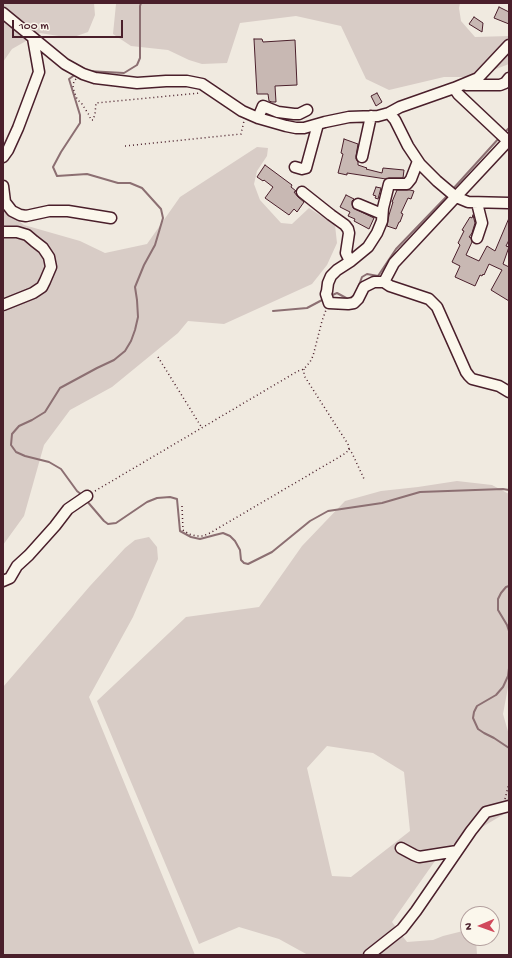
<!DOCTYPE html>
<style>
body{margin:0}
#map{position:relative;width:512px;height:958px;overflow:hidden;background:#f0eae0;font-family:"Gochi Hand",sans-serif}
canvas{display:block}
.frame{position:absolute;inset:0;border:4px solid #4a1f2b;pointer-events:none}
.north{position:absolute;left:460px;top:906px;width:40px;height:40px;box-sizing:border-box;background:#fbf7ec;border:1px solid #b4a19f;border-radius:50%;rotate:268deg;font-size:11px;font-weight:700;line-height:16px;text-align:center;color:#4a1f2b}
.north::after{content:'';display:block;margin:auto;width:14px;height:18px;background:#d1495b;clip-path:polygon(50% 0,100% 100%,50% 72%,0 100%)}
.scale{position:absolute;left:12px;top:20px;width:111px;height:18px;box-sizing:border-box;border:2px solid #4a1f2b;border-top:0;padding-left:5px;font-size:12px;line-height:14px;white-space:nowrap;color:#4a1f2b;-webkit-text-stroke:3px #fbf7ec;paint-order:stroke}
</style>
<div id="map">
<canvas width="512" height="958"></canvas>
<div class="frame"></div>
<div class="north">N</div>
<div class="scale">100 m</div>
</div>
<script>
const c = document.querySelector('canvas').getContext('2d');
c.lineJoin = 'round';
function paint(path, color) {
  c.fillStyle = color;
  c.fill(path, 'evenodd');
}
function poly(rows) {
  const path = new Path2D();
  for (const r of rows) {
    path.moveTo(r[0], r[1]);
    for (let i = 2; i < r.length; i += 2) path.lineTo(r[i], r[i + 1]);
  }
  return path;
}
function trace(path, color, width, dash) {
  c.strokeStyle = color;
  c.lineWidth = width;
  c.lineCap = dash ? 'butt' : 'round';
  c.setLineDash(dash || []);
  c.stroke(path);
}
paint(poly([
 [3,3,94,3,95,15,88,32,71,38,40,33,12,49,3,62],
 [118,3,460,3,459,8,461,21,475,37,509,36,509,64,475,77,444,77,389,90,366,79,341,26,296,16,240,23,227,63,202,64,189,60,168,50,131,46,113,34,116,4],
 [257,147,268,148,267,156,257,171,254,184,260,200,281,223,292,224,309,208,335,225,337,243,327,265,312,284,224,324,188,321,178,333,112,387,70,410,44,445,24,516,3,545,3,209,24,225,80,241,105,253,147,244,180,197],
 [457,481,492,485,509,494,509,682,503,714,509,735,509,811,442,851,392,922,407,942,433,940,443,936,463,931,468,934,468,938,476,939,477,955,308,955,279,939,239,927,199,944,97,701,186,617,259,607,302,546,345,501,381,491,418,487],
 [327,746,373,753,404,772,410,831,351,877,332,876,307,768],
 [149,537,157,547,158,559,133,617,89,697,195,955,3,955,3,687,90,586,125,548,135,540]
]), '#d8ccc6');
trace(poly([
 [87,71,124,73,137,65,140,58,140,6,141,3],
 [76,74,69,79,80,115,80,123,61,152,53,167,57,176,87,174,118,183,130,183,142,188,161,209,163,218,155,245,144,265,135,287,137,300,138,317,135,330,131,341,125,351,114,360,97,368,60,388,45,412,32,420,19,426,12,434,11,445,16,452,25,456,49,462,61,469,77,491,82,495],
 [505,132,509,128],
 [452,190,500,137],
 [330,296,337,293,348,299,353,296,356,293,362,277,367,274,378,276,396,249,448,195],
 [273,311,307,308,324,299],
 [86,500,104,521,108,524,116,523,147,502,157,498,170,497,177,499,180,531,191,537,200,539,215,535,223,533,230,536,235,541,240,550,241,560,244,563,248,564,272,552,310,521,328,511,382,503,420,492,503,489,509,490],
 [509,586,506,587,501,593,498,599,498,610,507,625,509,631],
 [509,668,508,676,503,687,496,695,477,706,474,712,473,718,478,729,484,733,494,738,509,748]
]), '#8c6f72', 2);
const building = poly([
 [499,7,509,12,509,24,494,18,499,7],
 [474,17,483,23,482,32,469,24,474,17],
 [254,39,262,39,263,42,295,40,297,85,275,86,276,102,272,102,269,101,268,94,257,94,254,39],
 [377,93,382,102,376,106,371,96,377,93],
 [344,139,358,144,356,156,356,159,358,162,358,165,367,168,366,169,382,173,383,168,404,170,403,178,389,178,386,179,347,173,347,175,338,173,343,154,341,153,344,139],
 [265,165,292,185,291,187,296,191,294,192,298,197,304,202,297,212,294,209,289,215,265,198,273,187,264,180,263,181,257,177,265,165],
 [376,187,381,188,378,199,375,198,376,196,373,195,376,187],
 [397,190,410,190,414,191,411,199,408,198,401,213,403,214,400,222,399,222,396,229,387,226,389,215,393,202,392,202,397,190],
 [346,195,354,199,352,201,352,204,353,208,374,218,369,229,354,221,355,219,348,216,350,212,340,207,346,195],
 [473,215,475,223,472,233,469,237,471,238,472,242,466,255,479,261,487,246,495,251,509,218,509,240,506,246,509,247,503,264,509,267,509,301,491,290,502,270,489,264,484,275,483,274,482,276,480,275,475,286,455,277,460,266,452,262,460,245,458,243,464,231,462,230,470,217,472,218,473,215]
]);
paint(building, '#c8b8b3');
trace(building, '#4a1f2b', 1);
const minor = poly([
 [3,13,65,64,83,74,95,78,137,83,166,81,187,81,202,84,242,111,258,118,286,126,296,128,304,128,325,122,349,117,378,116,389,113,395,120,408,146,420,164,437,181,456,197,468,202,509,203],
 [466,85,500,85,505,83,509,78],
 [454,88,478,78,509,45],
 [389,113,400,107,454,88,458,94,509,142],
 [258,118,263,106,278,112,294,114,299,114,307,110],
 [3,157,8,150,18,128,39,72,33,38],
 [362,157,371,116],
 [418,161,411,179,407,184,389,184,383,208,382,221,377,233,368,247,351,261,337,270,331,276,328,283,327,291,326,294,329,303,348,304,354,303,358,299,364,287,374,282,384,282,390,286,429,299,437,307,466,372,469,376,472,379,499,386,509,392],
 [295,167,302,169,306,168,318,124],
 [3,186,5,202,12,211,20,215,26,216,49,211,68,211,111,218],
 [302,192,331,215,345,225,348,229,349,233,346,253,348,257,351,261],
 [358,204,382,214],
 [3,232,17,232,27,235,34,241,43,248,49,257,51,267,45,281,42,287,33,293,3,305],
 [477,238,482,223,477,203],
 [384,282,394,263,509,140],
 [3,581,10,578,17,566,29,555,55,526,68,509,87,496],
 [401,848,414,855,419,857,457,851],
 [369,955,402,929,416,911,471,831,486,812,509,806]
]);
trace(minor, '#4a1f2b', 13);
trace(poly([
 [76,79,74,81,73,86,74,91,77,99,82,104,89,115,91,120,93,120,95,114,96,103,200,93],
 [125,146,241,134,244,121],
 [158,357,202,428],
 [349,449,352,453,365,481],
 [95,491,298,371,304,369,310,362,313,356,322,321,326,310],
 [182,506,183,530,189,534,196,536,203,536,210,533,346,453,349,449,348,444,335,424,305,377,304,374,304,369],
 [505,799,509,783]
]), '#4a1f2b', 1.5, [1, 3]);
trace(minor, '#fbf7ec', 10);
</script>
